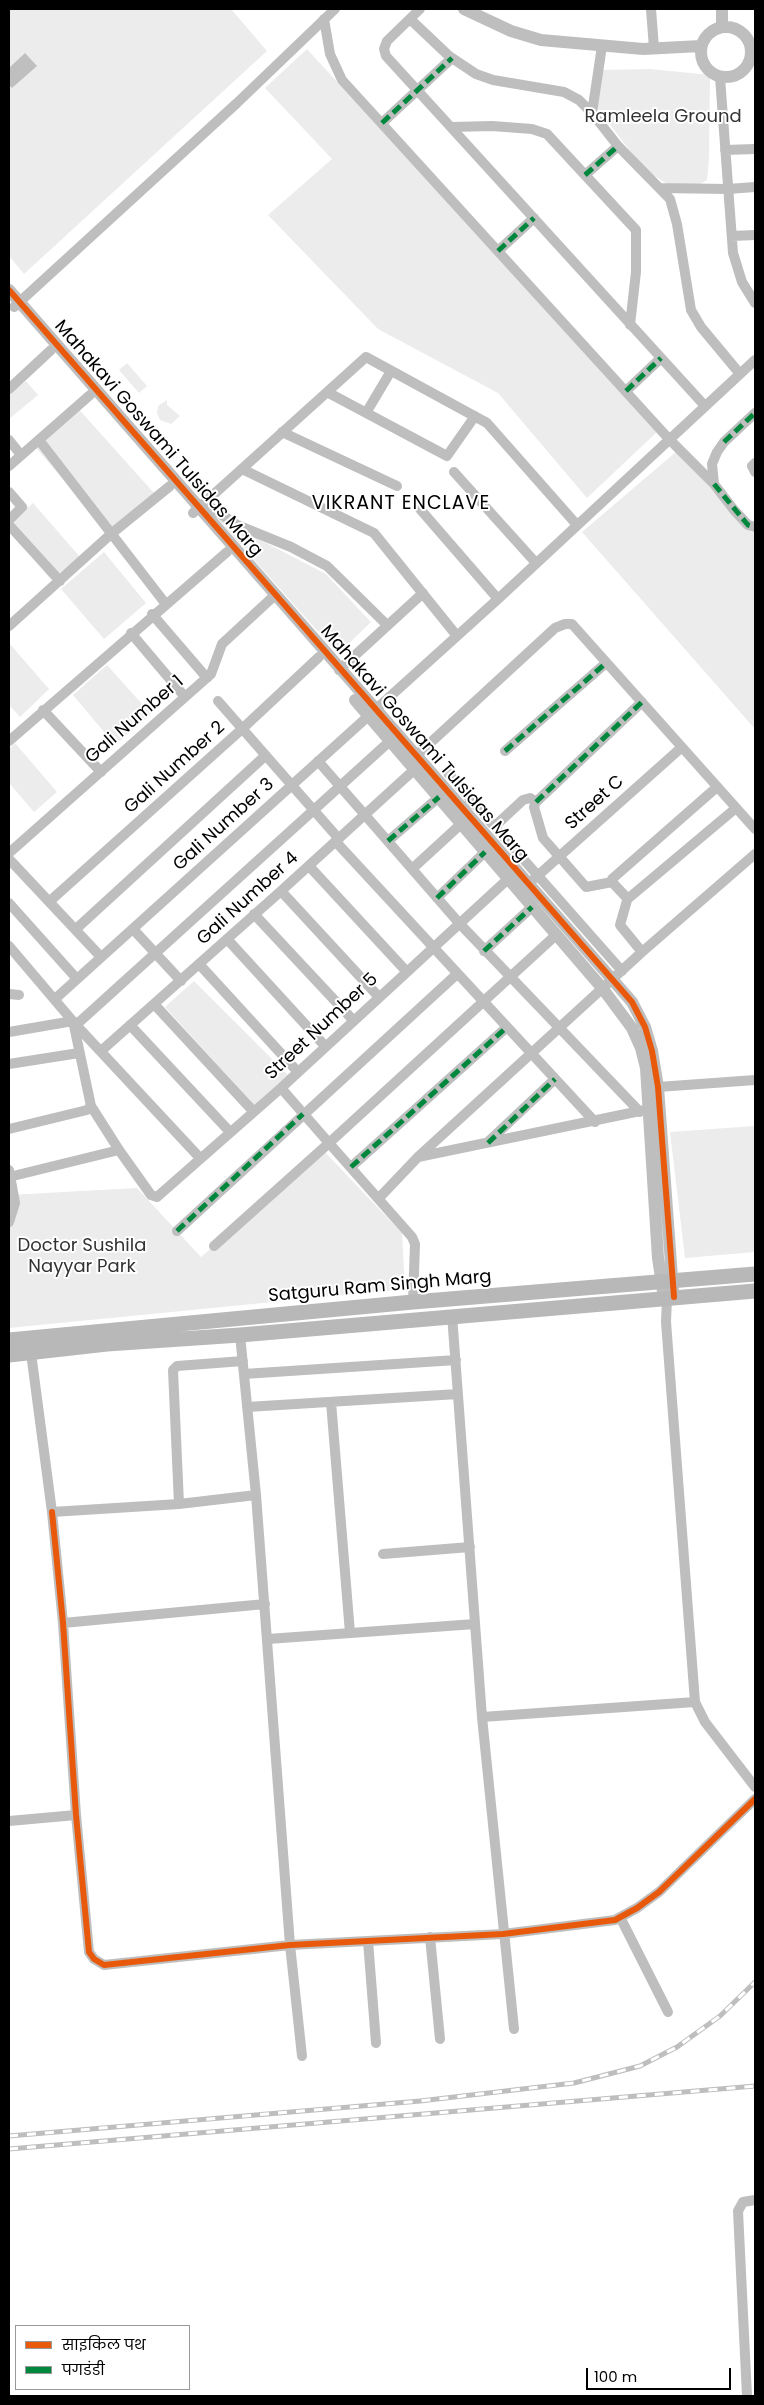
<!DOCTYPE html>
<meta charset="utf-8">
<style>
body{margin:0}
#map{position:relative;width:764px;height:2405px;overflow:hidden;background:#fff;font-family:Poppins,"Noto Sans Devanagari",sans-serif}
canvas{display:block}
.frame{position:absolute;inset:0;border:10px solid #000;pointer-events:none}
.legend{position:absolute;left:15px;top:2325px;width:175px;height:65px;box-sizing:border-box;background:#fff;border:1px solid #999;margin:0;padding:6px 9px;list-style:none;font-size:15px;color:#000}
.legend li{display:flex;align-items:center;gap:10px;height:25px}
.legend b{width:25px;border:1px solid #999}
.scale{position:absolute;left:586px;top:2368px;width:145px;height:22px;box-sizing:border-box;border:2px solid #000;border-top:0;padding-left:6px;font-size:15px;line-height:18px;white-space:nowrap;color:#000;-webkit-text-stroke:4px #fff;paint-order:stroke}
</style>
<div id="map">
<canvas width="764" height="2405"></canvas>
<div class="frame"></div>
<ul class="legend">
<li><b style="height:6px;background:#e8590c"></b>साइकिल पथ</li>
<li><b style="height:6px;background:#00873e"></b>पगडंडी</li>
</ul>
<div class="scale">100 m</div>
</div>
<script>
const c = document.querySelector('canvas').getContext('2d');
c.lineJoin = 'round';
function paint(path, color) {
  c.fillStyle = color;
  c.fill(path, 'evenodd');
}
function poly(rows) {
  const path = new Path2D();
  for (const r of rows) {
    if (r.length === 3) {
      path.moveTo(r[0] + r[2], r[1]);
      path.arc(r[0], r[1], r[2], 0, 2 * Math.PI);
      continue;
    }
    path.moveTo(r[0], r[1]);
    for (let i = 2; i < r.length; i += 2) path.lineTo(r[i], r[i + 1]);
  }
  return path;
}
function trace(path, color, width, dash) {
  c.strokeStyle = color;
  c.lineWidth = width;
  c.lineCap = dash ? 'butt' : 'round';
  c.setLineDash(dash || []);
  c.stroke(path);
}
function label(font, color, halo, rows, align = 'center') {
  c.font = font + ' Poppins,sans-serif';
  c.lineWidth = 4;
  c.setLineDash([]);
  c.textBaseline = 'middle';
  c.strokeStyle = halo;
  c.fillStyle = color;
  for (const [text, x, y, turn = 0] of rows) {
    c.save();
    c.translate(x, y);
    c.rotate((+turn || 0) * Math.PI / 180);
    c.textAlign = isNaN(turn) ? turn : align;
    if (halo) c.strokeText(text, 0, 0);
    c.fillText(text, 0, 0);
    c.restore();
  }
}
paint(poly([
 [9,9,231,9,267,51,24,274,9,256],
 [307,49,657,432,587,498,498,393,378,329,268,215,332,159,265,88],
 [650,69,710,75,709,159,707,180,694,187,667,184,644,169,595,105,600,70],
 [127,363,147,386,139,393,119,370],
 [26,381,38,395,9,419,9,395],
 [167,400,167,405,180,416,171,424,160,420,157,413,158,406],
 [75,405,154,493,109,533,32,443],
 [677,451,751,532,755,532,755,729,582,532],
 [33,503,80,557,51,580,9,529,9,524],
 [216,517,326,574,371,622,338,654],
 [104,552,146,603,104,639,61,589],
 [9,643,49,689,20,717,9,705],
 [107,665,151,714,115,745,73,695],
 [15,743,57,792,34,812,9,783,9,749],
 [194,981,288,1075,254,1105,165,1007],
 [755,1126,755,1252,685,1258,670,1132],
 [323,1150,402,1233,405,1289,9,1328,9,1195,137,1188,201,1257]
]), '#ececec');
paint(poly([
 [25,53,37,66,12,88,9,85,9,68]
]), '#bfbfbf');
trace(poly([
 [420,9,387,41,384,49,386,56,705,406],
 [651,9,654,48],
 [324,19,330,54,342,80,669,439,714,484,734,510,748,525,755,527],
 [410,19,449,56,476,74,493,80,564,92,579,100,592,113,618,146,670,199,677,224,691,310,701,327,740,374],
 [720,77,733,253,742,282,755,303],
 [592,113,602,46],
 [382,123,452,58],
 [451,127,492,126,532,129,547,134,636,230,636,272,630,325],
 [725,150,755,149],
 [585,175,618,146],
 [660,188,728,189,755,187],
 [732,236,755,235],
 [498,251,534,218],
 [14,307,237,103,335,9],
 [9,389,51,350],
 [626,391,661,358],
 [327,392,447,456,475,416],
 [366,413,391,371],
 [282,432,397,486],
 [9,440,21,455],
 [39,440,165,603],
 [755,463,752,466,755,472],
 [9,466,90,395],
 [242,469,374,533,457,636],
 [454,472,536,563],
 [714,484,712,464,717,452,724,442,755,413],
 [9,492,22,507,9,520],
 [204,503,237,525,291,547,327,566,387,625],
 [420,509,498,599],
 [193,513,366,357,487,423,577,525],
 [9,525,60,581],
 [152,614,207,678],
 [9,626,111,534,170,486],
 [131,633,185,697],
 [339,670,423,593],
 [218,701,339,839],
 [43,710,101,772],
 [9,741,227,552],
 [505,751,606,663],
 [416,756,555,628,565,624,572,624,755,829],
 [318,761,459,923,640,1112],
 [448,773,472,801,467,806],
 [717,787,612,879,612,882,626,897,630,897,736,808],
 [472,801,622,971],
 [495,826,523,800,530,798,536,802],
 [388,841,439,797],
 [336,842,595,1122],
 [9,853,211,674,222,644,274,596],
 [9,859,101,957],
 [309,866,407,972],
 [412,869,461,824],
 [534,879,682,747],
 [612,882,586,887,543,838,534,807,536,802,642,702],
 [281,891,378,996],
 [628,897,620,925,642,952],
 [437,898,485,852],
 [50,901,242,729,319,657],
 [9,903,77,979],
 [254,914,353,1020],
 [76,929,265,756],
 [133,929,181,981],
 [227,939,325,1046],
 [9,946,76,1025,200,1158],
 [484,951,532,907],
 [199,964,297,1071],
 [9,994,19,995],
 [55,999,498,599,755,360],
 [154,1004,253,1111],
 [76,1025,390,741],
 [130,1025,230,1132],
 [9,1032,73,1021,91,1106,87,1110,9,1129],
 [101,1051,281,891,415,769],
 [9,1064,79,1053],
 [658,1087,755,1080],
 [281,1088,329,1143,556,935],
 [91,1106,119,1150],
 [488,1142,555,1079],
 [418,1157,642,952,755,854],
 [351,1167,507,1027],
 [9,1170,15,1203,9,1222],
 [9,1177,119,1150,151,1195,157,1197,281,1088,508,879],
 [379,1198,418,1157,645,1110],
 [177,1231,457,974],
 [214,1246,329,1143,412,1237,415,1244,413,1302],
 [667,1298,666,1322,695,1702,705,1722,755,1787],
 [452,1315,482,1717,514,2029],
 [31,1353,52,1512,179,1504,256,1495,240,1335],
 [244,1374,456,1360],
 [331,1402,350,1633],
 [247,1407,458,1394],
 [256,1495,290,1945,302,2056],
 [179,1504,173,1370,177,1366,243,1361],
 [52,1512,63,1623,76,1815,89,1952,94,1959,104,1965,290,1945,503,1934,615,1920,637,1908,659,1892,755,1799],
 [383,1554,470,1547],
 [63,1623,265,1604],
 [268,1639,475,1624],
 [482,1717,695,1702],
 [9,1821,76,1815],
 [620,1917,668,2012],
 [430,1937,440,2039],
 [368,1941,376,2043],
 [747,2396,738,2211,743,2202,755,2200]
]), '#bebebe', 10);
trace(poly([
 [464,9,511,31,541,40,643,49,701,46],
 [722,9,722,26],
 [726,52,25],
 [9,290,632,1002,645,1027,652,1051,658,1087,673,1291],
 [355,700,603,989,632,1028,641,1048,646,1068,658,1258,664,1298]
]), '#bebebe', 12);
trace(poly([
 [9,1340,413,1302,755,1274],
 [9,1355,107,1344,240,1335,755,1291]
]), '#b8b8b8', 15);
const rail = poly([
 [9,2136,420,2101,574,2083,640,2066,677,2047,720,2016,755,1982],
 [9,2149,755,2086]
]);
trace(rail, '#bebebe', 5);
trace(rail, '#fff', 3, [9]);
trace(poly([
 [382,123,452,58],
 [585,175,618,146],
 [498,251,534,218],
 [626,391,661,358],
 [724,442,755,413],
 [714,484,748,525,755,527],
 [505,751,606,663],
 [536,802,642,702],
 [388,841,439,797],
 [437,898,485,852],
 [484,951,532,907],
 [488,1143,555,1079],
 [351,1167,507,1027],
 [177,1231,303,1114]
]), '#00873e', 5, [10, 5]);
trace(poly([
 [9,290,632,1002,645,1027,652,1051,658,1087,674,1297],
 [52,1512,63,1623,76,1815,89,1952,94,1959,104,1965,290,1945,503,1934,615,1920,637,1908,659,1892,755,1799]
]), '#e8590c', 6);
label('18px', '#333', '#fff', [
 ["Ramleela Ground",663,117],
 ["Doctor Sushila",82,1246],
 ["Nayyar Park",82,1267]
]);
label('18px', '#000', '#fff', [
 ["Mahakavi Goswami Tulsidas Marg",158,439,49],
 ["Gali Number 1",135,720,-41],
 ["Mahakavi Goswami Tulsidas Marg",424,744,49],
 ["Gali Number 2",175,768,-42],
 ["Street C",595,803,-42],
 ["Gali Number 3",224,825,-42],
 ["Gali Number 4",248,899,-42],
 ["Street Number 5",322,1027,-43],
 ["Satguru Ram Singh Marg",380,1287,-5]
]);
c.letterSpacing = '1px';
label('19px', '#000', '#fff', [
 ["VIKRANT ENCLAVE",401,504]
]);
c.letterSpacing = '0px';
</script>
